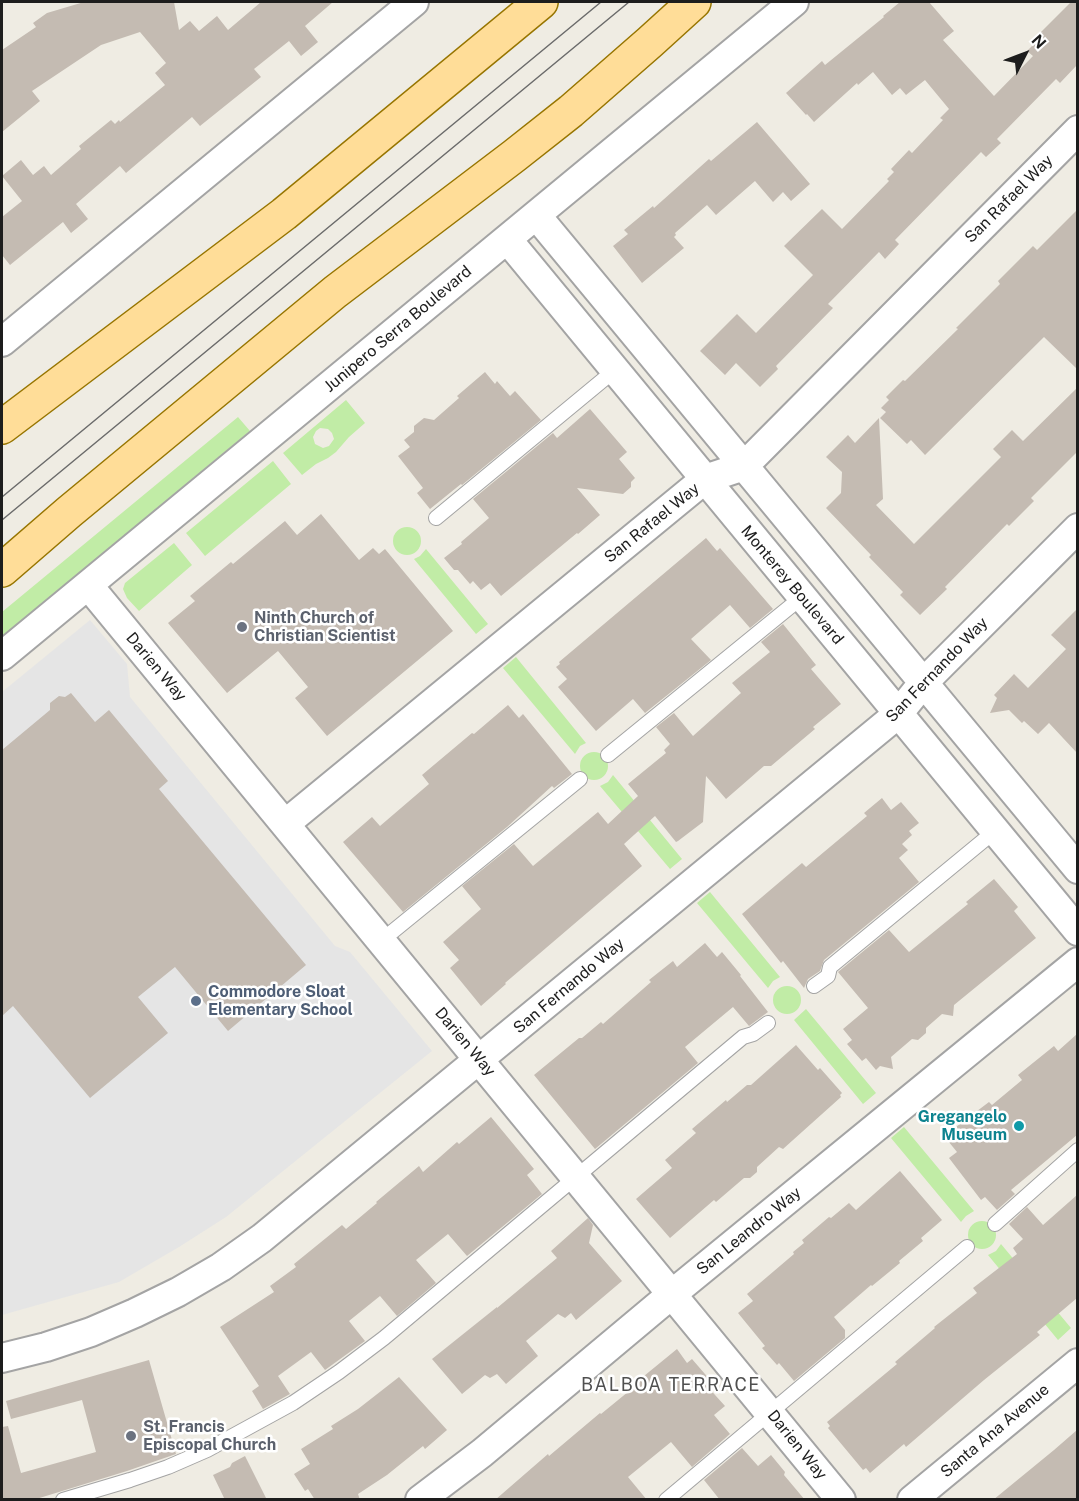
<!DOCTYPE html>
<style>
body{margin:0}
#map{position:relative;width:1079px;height:1501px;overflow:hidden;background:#efece3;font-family:"Public Sans",sans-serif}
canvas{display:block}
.frame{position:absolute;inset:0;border:3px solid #1d1d1d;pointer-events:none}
.north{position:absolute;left:995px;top:24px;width:60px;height:60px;-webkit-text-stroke:4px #fff;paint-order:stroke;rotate:48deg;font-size:16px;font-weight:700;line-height:24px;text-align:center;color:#1d1d1d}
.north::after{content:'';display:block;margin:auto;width:21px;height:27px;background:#1d1d1d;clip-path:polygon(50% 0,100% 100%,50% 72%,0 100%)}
</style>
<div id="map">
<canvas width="1079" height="1501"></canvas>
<div class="frame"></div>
<div class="north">N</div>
</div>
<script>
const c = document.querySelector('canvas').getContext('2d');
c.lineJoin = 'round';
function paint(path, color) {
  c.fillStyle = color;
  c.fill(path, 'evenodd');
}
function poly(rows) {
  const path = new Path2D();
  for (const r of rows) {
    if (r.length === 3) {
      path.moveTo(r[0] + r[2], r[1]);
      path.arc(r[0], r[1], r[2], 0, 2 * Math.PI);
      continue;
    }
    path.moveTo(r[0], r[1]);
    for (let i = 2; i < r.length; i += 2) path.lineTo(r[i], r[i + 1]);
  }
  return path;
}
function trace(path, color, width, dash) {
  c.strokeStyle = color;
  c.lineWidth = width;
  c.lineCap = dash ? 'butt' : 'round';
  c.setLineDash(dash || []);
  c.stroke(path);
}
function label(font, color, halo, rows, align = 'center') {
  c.font = font + ' "Public Sans",sans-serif';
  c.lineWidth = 5;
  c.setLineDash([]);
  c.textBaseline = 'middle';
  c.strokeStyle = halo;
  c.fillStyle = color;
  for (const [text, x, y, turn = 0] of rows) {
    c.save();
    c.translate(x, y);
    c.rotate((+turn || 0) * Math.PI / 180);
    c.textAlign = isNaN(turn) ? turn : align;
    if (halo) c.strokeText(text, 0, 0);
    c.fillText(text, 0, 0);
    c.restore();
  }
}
paint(poly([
 [346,400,365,423,349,437,336,452,328,458,316,464,302,475,283,453],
 [320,428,328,429,332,433,334,439,329,446,323,448,315,444,313,437,316,431],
 [238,417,250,431,2,637,2,612],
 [273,461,291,484,205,556,186,533],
 [407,541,14],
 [174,543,192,565,139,611,127,598,123,589,125,583],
 [426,549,488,624,476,634,414,559,420,556],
 [516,657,586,743,580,746,575,754,503,668],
 [594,766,14],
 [613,775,682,859,670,869,600,786,608,782],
 [710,892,780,977,773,981,768,988,697,903],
 [787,1000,14],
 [806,1009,876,1093,863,1104,794,1020],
 [904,1127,974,1211,966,1216,961,1222,891,1138],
 [982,1235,14],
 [1001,1244,1071,1328,1058,1340,988,1255,996,1251]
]), '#c1eca6');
paint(poly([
 [90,620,127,664,130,697,335,946,350,952,432,1051,226,1217,179,1247,119,1282,2,1315,2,692]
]), '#e5e5e5');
paint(poly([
 [84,2,174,2,179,30,190,21,199,31,217,16,228,30,261,2,333,2,305,26,318,42,301,56,289,41,254,69,261,77,200,126,192,117,126,173,120,166,76,204,88,219,71,233,63,222,10,265,2,255,2,217,22,201,2,176,21,160,33,175,44,166,51,175,81,149,79,146,111,120,115,124,119,120,120,122,165,85,155,73,166,63,140,32,101,45,32,91,40,101,2,132,2,50,36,27,33,23,47,13],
 [900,2,929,2,954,31,943,40,994,96,1033,56,1027,51,1039,39,1037,36,1071,2,1077,2,1077,65,1060,83,1056,79,997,139,1001,143,986,157,981,152,895,240,899,244,885,259,879,252,828,304,833,308,776,366,778,369,760,387,736,363,725,375,700,351,737,314,756,333,813,275,784,246,822,209,842,229,889,181,887,179,894,172,891,169,909,150,912,153,943,120,940,118,949,109,925,80,906,95,900,88,892,95,873,72,858,85,857,83,814,122,807,114,806,115,786,93,822,61,825,65,884,17,883,16],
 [757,122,810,184,791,201,783,192,773,202,755,181,716,215,707,205,675,233,676,235,674,237,684,248,642,283,613,246,628,234,624,230,653,206,654,208,709,159,711,161],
 [1077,210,1077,369,1044,337,925,455,911,440,907,444,880,418,886,412,881,408,889,400,886,397,903,380,905,381,958,329,956,328,1000,284,998,281,1033,246,1037,250],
 [485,372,495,384,497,381,510,396,515,391,541,420,462,485,461,484,430,509,417,493,423,488,398,456,410,447,404,440,414,432,414,426,424,418,434,420,459,398,457,396],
 [1077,388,1077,452,1031,498,1034,501,1009,526,1007,524,945,587,947,589,920,615,900,595,903,592,869,557,871,555,826,508,841,493,842,472,826,457,848,435,855,443,879,418,883,499,876,505,914,544,1001,457,993,449,1012,430,1023,441],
 [590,409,627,452,619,459,635,478,631,482,631,487,623,494,577,488,600,515,578,534,577,533,501,596,490,583,481,590,473,581,470,584,458,570,454,570,444,558,462,544,461,542,489,518,473,499,553,433,557,438],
 [321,514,359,560,373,548,379,554,385,549,453,631,327,736,295,698,308,687,278,651,227,693,168,623,195,601,190,596,231,562,233,564,285,521,297,535],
 [706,538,717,551,720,548,773,609,750,628,730,605,691,639,711,660,645,713,633,699,596,731,558,687,567,679,556,667,560,664,559,662],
 [1077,609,1077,753,1049,723,1038,734,1024,721,1022,723,1009,710,990,713,997,698,994,695,1014,674,1028,688,1066,649,1051,635],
 [783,624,816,665,811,669,841,704,813,727,815,729,771,766,764,766,726,799,706,776,703,822,678,841,676,842,655,816,624,844,642,866,505,983,506,984,481,1006,450,968,459,960,443,942,481,909,462,886,514,844,533,866,598,812,608,824,638,796,628,784,666,753,664,750,670,744,656,727,674,713,693,736,741,693,732,683,770,652,761,642],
 [71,693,95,722,109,710,168,781,159,789,306,965,228,1031,175,967,138,997,168,1033,90,1098,13,1006,2,1016,2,750,50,710,50,703,59,696,65,697],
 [508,705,519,718,523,714,572,774,554,788,552,786,507,827,403,912,343,842,372,817,380,826,429,784,422,775,472,733,474,734],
 [882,798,891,810,901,802,919,823,909,831,912,835,902,844,908,850,899,858,919,882,824,960,820,971,808,979,804,988,783,961,781,963,742,914,802,863,806,867,867,816,864,813],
 [994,879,1018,907,1014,911,1036,938,954,1005,953,1016,942,1014,926,1028,926,1033,918,1040,912,1039,891,1057,893,1069,880,1066,876,1070,866,1058,862,1061,847,1044,852,1040,843,1029,868,1008,838,972,889,930,909,952,968,904,966,902],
 [705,943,717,957,722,952,741,975,740,976,768,1012,749,1026,733,1007,685,1047,698,1063,595,1149,534,1075,579,1038,582,1038,601,1022,603,1024,651,982,649,980,673,961,677,967],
 [1077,1034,1077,1135,1011,1190,1015,1194,997,1210,985,1197,981,1200,949,1158,957,1152,944,1136,989,1102,992,1105,1022,1080,1018,1075,1054,1046,1058,1051],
 [796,1045,818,1070,820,1068,842,1093,840,1095,841,1097,783,1149,779,1147,757,1167,757,1172,750,1178,744,1178,716,1202,714,1200,670,1238,636,1199,672,1168,665,1160,696,1133,692,1129,726,1100,727,1102,747,1085,751,1085],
 [491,1117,534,1169,527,1175,542,1194,467,1256,448,1234,416,1260,436,1283,397,1316,380,1296,349,1321,365,1341,325,1370,311,1352,278,1376,290,1394,263,1409,252,1391,259,1386,220,1327,274,1292,270,1286,296,1267,294,1264,342,1225,346,1229,377,1203,376,1202,419,1166,423,1172,457,1142,459,1144],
 [900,1171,942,1220,921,1238,923,1241,899,1261,900,1263,872,1286,871,1285,834,1317,845,1330,845,1338,794,1381,779,1363,777,1365,762,1348,765,1346,738,1313,753,1301,747,1294,794,1254,793,1252,804,1243,802,1240,829,1217,831,1218,849,1203,856,1210],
 [1077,1195,1077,1298,1037,1332,1040,1335,984,1380,906,1447,904,1444,870,1473,866,1468,863,1470,828,1428,830,1426,827,1422,897,1364,895,1362,935,1328,934,1327,977,1293,973,1288,1017,1254,1013,1248,1023,1239,1009,1224,1027,1207,1043,1225],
 [588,1218,593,1225,589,1243,622,1281,576,1320,571,1313,565,1318,558,1314,526,1341,538,1356,506,1384,497,1374,490,1378,485,1375,462,1394,432,1359,497,1307,497,1308,557,1258,551,1251],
 [677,1349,687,1363,692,1359,711,1381,706,1385,725,1406,714,1415,730,1434,692,1467,671,1442,628,1477,647,1500,495,1500,548,1454,549,1456,600,1413,601,1414,634,1387,633,1385],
 [149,1360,176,1454,127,1471,33,1500,2,1500,2,1427,8,1426,21,1473,96,1452,82,1400,11,1419,6,1401],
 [399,1377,447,1430,425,1449,423,1446,387,1475,358,1494,360,1500,315,1500,308,1489,305,1491,294,1474,310,1464,301,1449,333,1429,331,1426,358,1409],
 [1077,1430,1077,1500,993,1500,1054,1450],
 [742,1448,758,1466,771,1455,785,1472,784,1475,805,1500,720,1500,704,1480],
 [245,1456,267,1500,225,1500,213,1475,230,1467,232,1463]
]), '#c4bbb2');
const service = poly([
 [436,518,615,370],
 [608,755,802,597],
 [381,941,580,779],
 [814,986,828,976,830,967,995,831],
 [995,1224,1078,1150],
 [63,1500,130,1480,168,1467,207,1450,293,1403,339,1372,384,1338,743,1037,753,1034,768,1023],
 [666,1500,967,1247]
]);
const minor = poly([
 [536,215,1078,869],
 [507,239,1078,931],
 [2,342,414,2],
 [88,585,841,1500],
 [2,656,794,2],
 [285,824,705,479,744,466,1078,130],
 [2,1358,46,1347,91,1332,135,1313,178,1292,221,1267,262,1238,898,714,923,683,1078,528],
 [420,1500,482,1453,672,1294,1078,962],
 [912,1500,1078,1363]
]);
const primary = poly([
 [2,427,284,214,541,2],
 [2,570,69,512,335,292,514,156,571,111,650,42,694,2]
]);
trace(service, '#a4a4a4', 16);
trace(minor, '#a4a4a4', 32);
trace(primary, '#977500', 36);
trace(service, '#fff', 14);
trace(minor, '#fff', 28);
trace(primary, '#ffdd98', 33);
trace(poly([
 [2,497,601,2],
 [2,520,629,2]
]), '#6b6b6b', 1.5);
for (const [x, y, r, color] of [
 [242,627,6,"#6b7280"],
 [196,1001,6,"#5c6f8a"],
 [1019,1126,6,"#0f9aa8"],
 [131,1436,6,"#6b7280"]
]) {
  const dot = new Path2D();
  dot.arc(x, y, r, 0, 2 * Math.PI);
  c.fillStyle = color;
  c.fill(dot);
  trace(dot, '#fff', 2);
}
label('16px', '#1d1d1d', '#fff', [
 ["San Rafael Way",1009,199,-45],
 ["Junipero Serra Boulevard",398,329,-40],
 ["San Rafael Way",652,523,-39],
 ["Monterey Boulevard",792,585,50],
 ["Darien Way",156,667,50],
 ["San Fernando Way",937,670,-46],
 ["San Fernando Way",569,986,-40],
 ["Darien Way",465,1042,50],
 ["San Leandro Way",749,1231,-39],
 ["Santa Ana Avenue",995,1431,-40],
 ["Darien Way",797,1445,51]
]);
label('bold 16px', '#5b616d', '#fff', [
 ["Ninth Church of",254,618],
 ["Christian Scientist",254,636],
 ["St. Francis",143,1427],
 ["Episcopal Church",143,1445]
], 'left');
label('bold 16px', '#4e5e75', '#fff', [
 ["Commodore Sloat",208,992],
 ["Elementary School",208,1010]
], 'left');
label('bold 16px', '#0d838f', '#fff', [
 ["Gregangelo",1007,1117],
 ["Museum",1007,1135]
], 'right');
c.letterSpacing = '1.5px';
label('18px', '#505050', '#fff', [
 ["BALBOA TERRACE",671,1385]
]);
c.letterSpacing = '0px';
</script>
